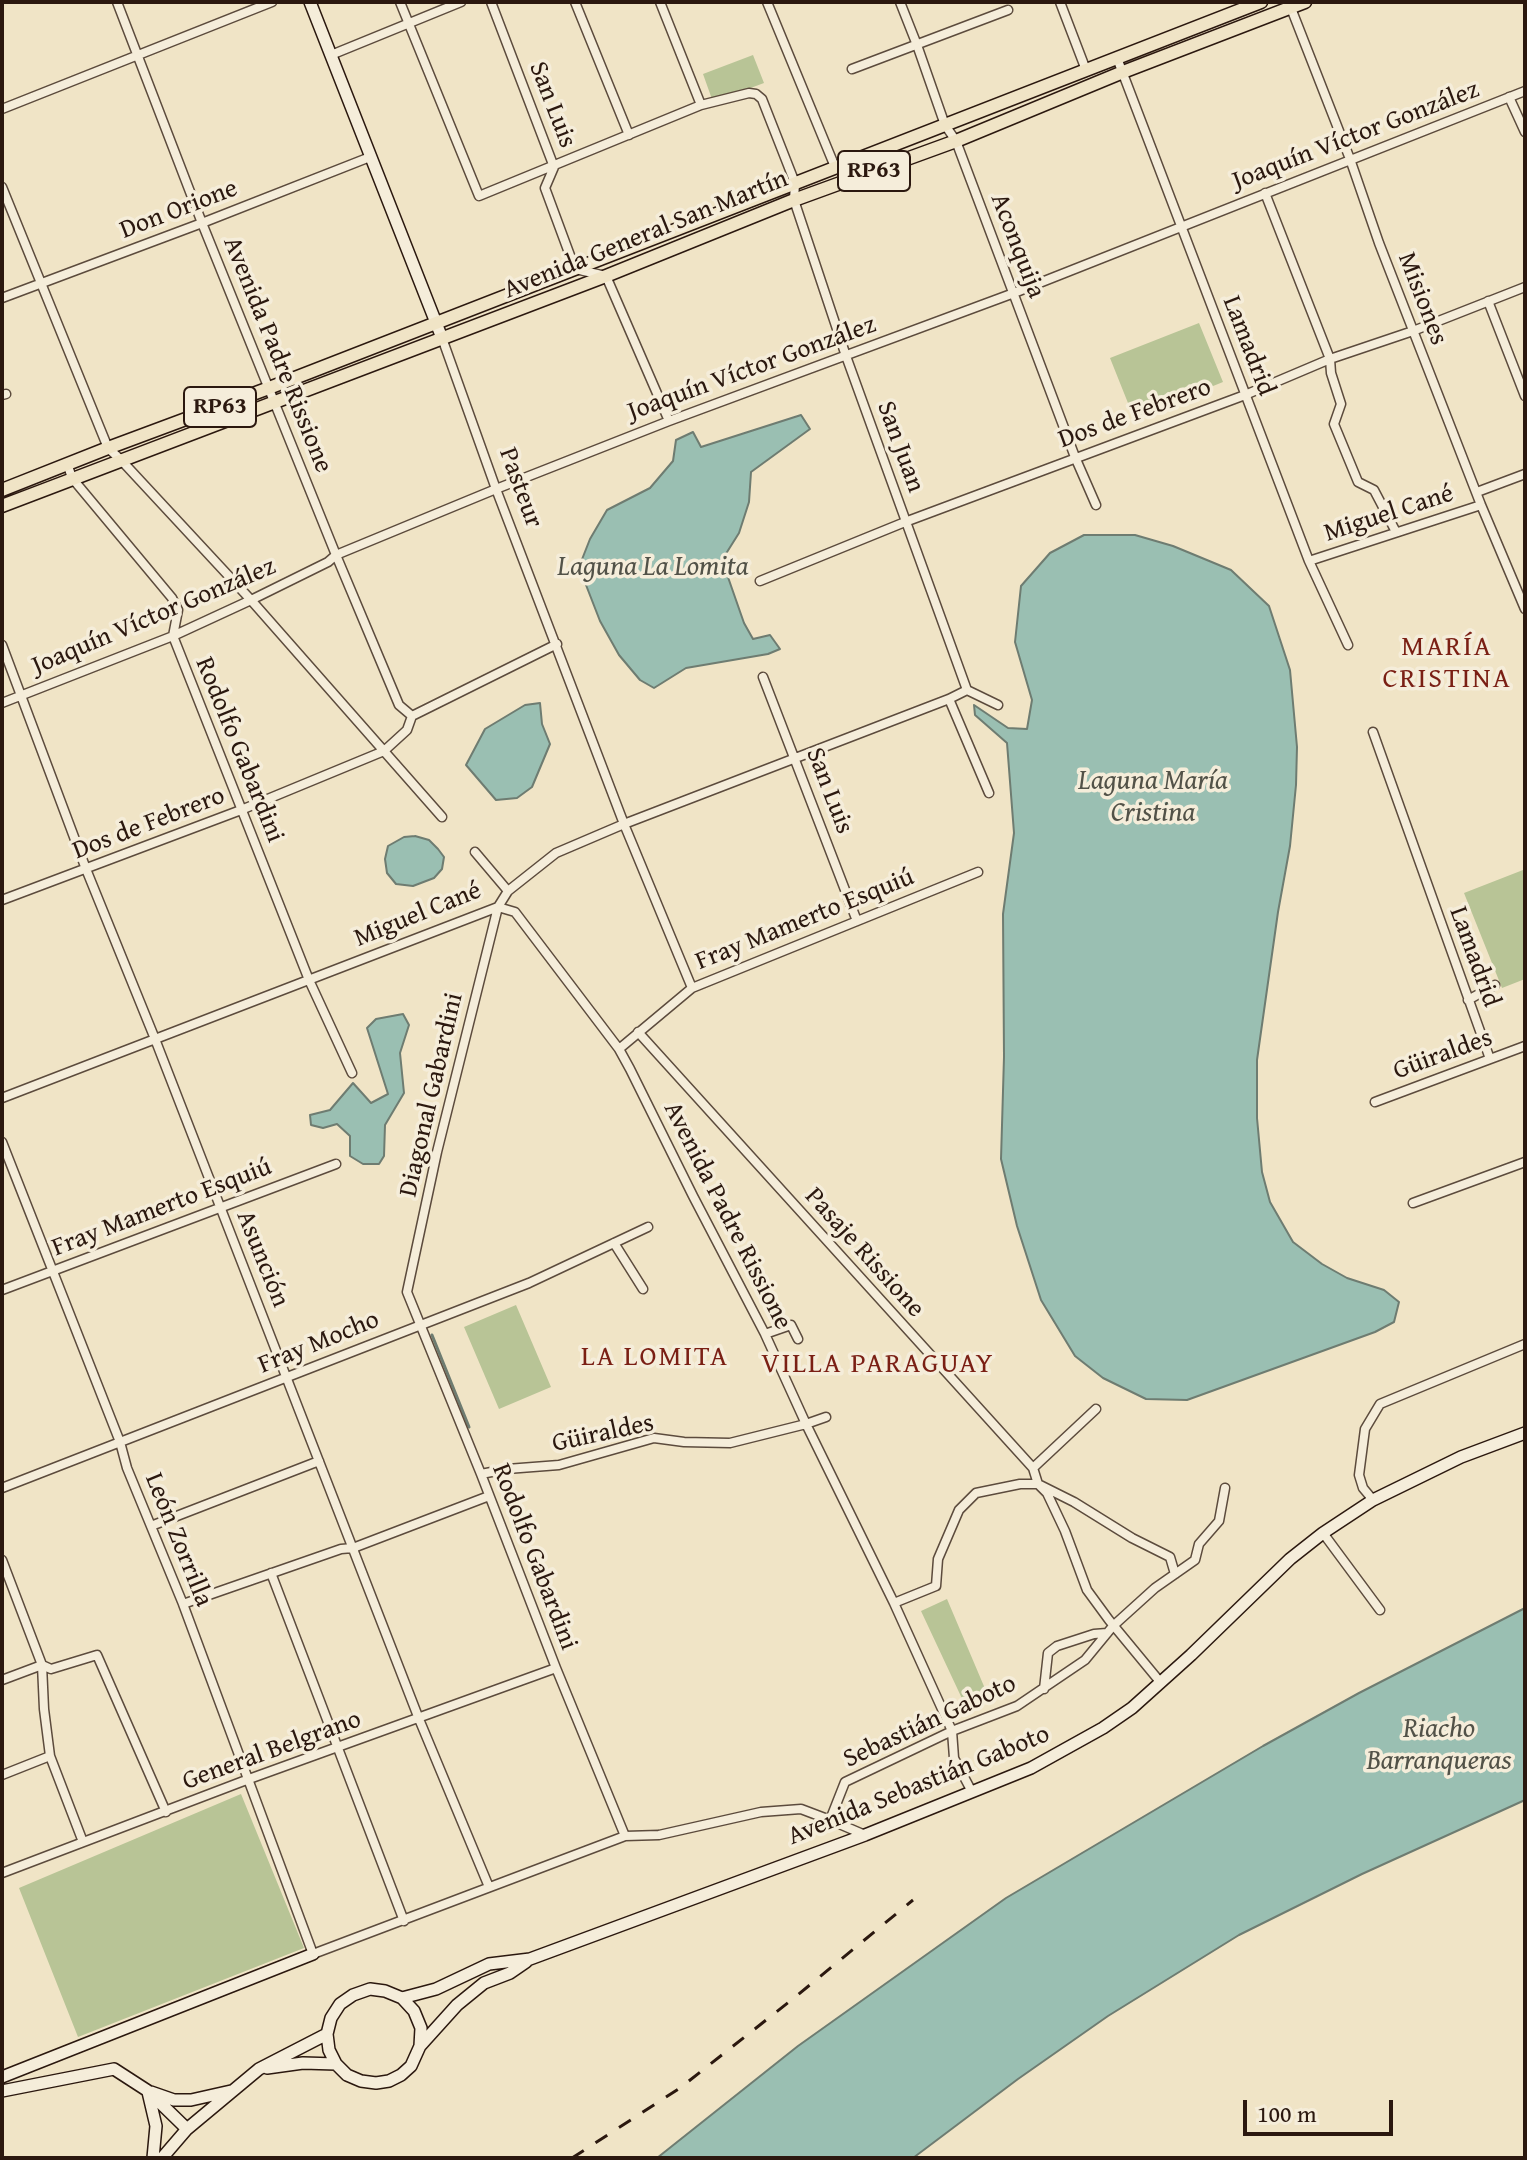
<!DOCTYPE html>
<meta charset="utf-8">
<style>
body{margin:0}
#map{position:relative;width:1527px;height:2160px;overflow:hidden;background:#f0e4c6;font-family:"Gentium Book Plus",serif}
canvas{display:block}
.frame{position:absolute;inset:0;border:4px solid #2b180f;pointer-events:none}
.scale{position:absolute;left:1243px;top:2100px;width:150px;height:36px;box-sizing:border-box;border:4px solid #2b180f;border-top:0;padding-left:10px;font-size:24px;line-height:28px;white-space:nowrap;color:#2b180f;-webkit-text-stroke:6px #f5edda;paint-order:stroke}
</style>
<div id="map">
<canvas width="1527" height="2160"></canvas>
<div class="frame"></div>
<div class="scale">100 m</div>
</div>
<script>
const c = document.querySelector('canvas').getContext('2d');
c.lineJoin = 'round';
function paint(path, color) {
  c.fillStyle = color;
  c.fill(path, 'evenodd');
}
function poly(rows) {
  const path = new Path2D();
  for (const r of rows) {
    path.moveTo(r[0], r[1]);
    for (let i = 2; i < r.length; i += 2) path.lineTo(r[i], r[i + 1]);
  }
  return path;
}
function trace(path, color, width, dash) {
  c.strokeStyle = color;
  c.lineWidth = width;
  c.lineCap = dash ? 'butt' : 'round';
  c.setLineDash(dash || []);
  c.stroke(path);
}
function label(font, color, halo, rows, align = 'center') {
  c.font = font + ' "Gentium Book Plus",serif';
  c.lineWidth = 7;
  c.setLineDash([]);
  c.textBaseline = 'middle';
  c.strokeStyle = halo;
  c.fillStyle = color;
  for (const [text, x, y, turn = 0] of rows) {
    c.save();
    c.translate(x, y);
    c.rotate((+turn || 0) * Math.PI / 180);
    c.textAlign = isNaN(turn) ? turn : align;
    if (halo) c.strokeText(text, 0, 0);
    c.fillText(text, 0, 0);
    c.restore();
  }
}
paint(poly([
 [753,55,764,83,713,102,703,74],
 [1199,323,1223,382,1134,418,1110,358],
 [1523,870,1525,876,1525,979,1502,988,1464,893],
 [516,1305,551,1387,499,1409,464,1327],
 [947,1599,986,1691,965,1705,921,1611],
 [241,1794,304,1948,78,2037,19,1888]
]), '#b8c496');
const water = poly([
 [801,415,810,429,751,472,749,502,739,533,722,560,744,623,753,639,770,635,780,649,768,654,686,668,654,688,640,680,619,655,600,621,579,567,590,539,607,510,650,488,673,461,676,440,693,432,701,447,801,415],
 [1084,535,1135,535,1173,546,1231,570,1269,606,1290,670,1297,747,1296,785,1290,846,1278,912,1257,1060,1257,1118,1262,1172,1270,1202,1293,1242,1322,1264,1347,1278,1384,1290,1399,1302,1394,1322,1375,1332,1187,1400,1146,1399,1103,1378,1075,1356,1041,1300,1017,1226,1001,1159,1004,1057,1003,914,1014,833,1007,743,975,715,974,705,1008,728,1027,729,1032,700,1015,642,1021,586,1050,553,1084,535],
 [540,703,542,724,550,744,532,787,517,798,496,800,466,765,485,729,525,705,540,703],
 [415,836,429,840,438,849,444,857,442,869,434,878,413,886,396,884,387,873,385,859,388,846,404,837,415,836],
 [403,1014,409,1025,400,1053,404,1093,385,1125,384,1156,379,1164,363,1164,350,1156,350,1136,337,1124,323,1128,311,1125,310,1115,330,1110,353,1083,371,1103,388,1094,367,1028,376,1019,403,1014],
 [1525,1608,1525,1800,1362,1874,1239,1935,1108,2016,1018,2079,913,2158,657,2158,798,2046,1006,1898,1263,1746,1359,1693,1525,1608]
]);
paint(water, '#9abfb2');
trace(water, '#6e7c71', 2);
trace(poly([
 [432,1335,469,1427]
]), '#6e7c71', 3);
const street = poly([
 [117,2,202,223,336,555,399,705,412,716],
 [400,2,479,196,701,105,749,93,756,94,762,99,795,183,794,200,846,356,967,690,998,705],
 [491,2,554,167,545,188,575,269,606,276,669,421],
 [575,2,629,135],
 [660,2,701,105],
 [767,2,835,167,861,175],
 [900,2,917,45,945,125,956,141,1075,457,1096,505],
 [1060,2,1086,70],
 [1289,3,1350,159,1379,243,1481,505,1525,609],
 [331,55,461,2],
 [1117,58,1309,561,1348,645],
 [852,69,1008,10],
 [1509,97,1525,132],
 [2,109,272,2],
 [2,187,108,448,121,460,251,600,442,817],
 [1265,193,1330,359,1331,373,1341,404,1334,424,1358,482,1374,490,1396,532],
 [2,298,202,223,370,157],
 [1488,301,1525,396],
 [442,338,496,489,624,824,692,988],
 [2,395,6,394],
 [67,463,72,478,172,598,178,610,173,636,309,980,352,1073],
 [1477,492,1525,474],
 [1309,561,1481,505],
 [760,581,905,522,1245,395,1330,359,1413,331,1525,287],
 [2,645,86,869,155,1039,419,1719,489,1887],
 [763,677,857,921],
 [949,699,989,793],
 [2,703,173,636,251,600,328,562,336,555,496,489,669,421,1014,293,1525,91],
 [1373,732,1490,1059],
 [475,852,508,891],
 [2,900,241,810,384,751,407,730,412,716,557,644],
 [1468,1000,1495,985],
 [638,1032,1033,1468,1038,1484,1074,1502,1132,1538,1170,1557,1175,1574],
 [619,1049,692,988,978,872],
 [2,1098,498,907,508,891,556,853,624,824,949,699,967,690],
 [1375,1102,1525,1046],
 [2,1142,120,1442,127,1468,183,1604,313,1954,625,1836,659,1835,761,1812,801,1809,830,1820,845,1782,952,1731,1017,1706,1085,1660,1113,1626,1155,1588,1195,1560,1199,1544,1219,1521,1225,1488],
 [1413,1203,1525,1162],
 [614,1243,643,1289],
 [2,1290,336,1164],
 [765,1334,791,1325,798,1339],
 [1033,1468,1096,1409],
 [481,1474,507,1469,559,1465,654,1438,684,1442,730,1443,806,1424,826,1417],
 [2,1488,529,1283,648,1227],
 [1373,1500,1363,1488,1359,1475,1365,1429,1380,1404,1525,1344],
 [151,1526,319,1461],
 [1323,1533,1380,1610],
 [2,1560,42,1665,44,1709,50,1756,83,1842],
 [271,1573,404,1921],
 [894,1603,936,1586,938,1559,959,1510,976,1493,1020,1484,1038,1484,1047,1493,1065,1531,1087,1590,1109,1620,1161,1683],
 [183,1604,341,1549,353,1548,489,1496],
 [2,1680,42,1665,51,1669,97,1655,166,1812],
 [1044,1689,1048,1653,1057,1646,1094,1634,1107,1633],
 [2,1775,50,1756],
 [830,1820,865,1835],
 [625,1836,556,1668,481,1474,407,1292,437,1152,498,907,515,912,619,1049,630,1069,693,1196,765,1334,806,1424,894,1603,952,1731,954,1758,972,1792],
 [2,1873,249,1779,556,1668]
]);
const secondary = poly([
 [310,2,442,338],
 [402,1998,414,2011,421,2028,420,2046,411,2066,401,2075,389,2081,376,2083,361,2081,347,2075,336,2064,329,2050,327,2034,331,2018,340,2004,353,1995,370,1989,385,1991,402,1998,436,1989,489,1964,530,1959,865,1835,1031,1768,1103,1728,1132,1708,1191,1655,1290,1559,1323,1533,1373,1500,1461,1457,1525,1433],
 [420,2046,457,2005,484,1983,510,1973,526,1962],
 [267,2068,303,2063,336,2064],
 [2,2077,313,1954],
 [2,2091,114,2069,148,2091,187,2129,259,2069,327,2034],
 [148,2092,156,2126,153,2158],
 [151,2092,174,2100,191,2100,231,2091],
 [162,2158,187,2129]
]);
const primary = poly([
 [2,490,108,448,269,388,1261,2],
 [2,506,606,276,794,200,956,141,1123,72,1305,2]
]);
trace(street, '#5c4b3d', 11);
trace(secondary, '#2b180f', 14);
trace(primary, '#2b180f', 15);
trace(street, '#f5edda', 8);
trace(secondary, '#f5edda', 11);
trace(primary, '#f0e4c6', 12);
trace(poly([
 [572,2158,680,2088,794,1998,913,1900]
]), '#2b180f', 3, [14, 14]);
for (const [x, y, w] of [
 [874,171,72],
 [220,407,72]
]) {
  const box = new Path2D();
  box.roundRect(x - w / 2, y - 20, w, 40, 6);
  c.fillStyle = '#f5edda';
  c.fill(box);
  trace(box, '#2b180f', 2);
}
label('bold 24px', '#2b180f', null, [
 ["RP63",874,171],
 ["RP63",220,407]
]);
label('26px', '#2b180f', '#f5edda', [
 ["San Luis",552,105,69],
 ["Joaquín Víctor González",1356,136,-21],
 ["Don Orione",179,210,-21],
 ["Avenida General San Martín",646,235,-22],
 ["Aconquija",1017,246,69],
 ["Misiones",1422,299,69],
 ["Lamadrid",1248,346,69],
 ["Avenida Padre Rissione",277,355,68],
 ["Joaquín Víctor González",752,369,-20],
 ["Dos de Febrero",1135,414,-20],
 ["San Juan",900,447,70],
 ["Pasteur",520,488,70],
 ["Miguel Cané",1389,514,-18],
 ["Joaquín Víctor González",154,617,-23],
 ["Rodolfo Gabardini",239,750,68],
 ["San Luis",829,791,69],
 ["Dos de Febrero",149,824,-21],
 ["Miguel Cané",418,915,-22],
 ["Fray Mamerto Esquiú",805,920,-22],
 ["Lamadrid",1474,957,70],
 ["Güiraldes",1443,1055,-20],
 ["Diagonal Gabardini",432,1095,-77],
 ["Fray Mamerto Esquiú",162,1208,-21],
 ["Avenida Padre Rissione",727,1216,63],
 ["Pasaje Rissione",864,1253,48],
 ["Asunción",262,1259,68],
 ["Fray Mocho",319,1343,-22],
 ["Güiraldes",603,1434,-12],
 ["León Zorrilla",178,1540,68],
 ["Rodolfo Gabardini",534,1557,69],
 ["Sebastián Gaboto",930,1722,-25],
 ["General Belgrano",272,1751,-20],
 ["Avenida Sebastián Gaboto",919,1786,-22]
]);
label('italic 28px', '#525248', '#f5edda', [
 ["Laguna La Lomita",653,568],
 ["Laguna María",1153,782],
 ["Cristina",1153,814],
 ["Riacho",1439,1730],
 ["Barranqueras",1439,1762]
]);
c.letterSpacing = '2px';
label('28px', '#7a1f14', '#f5edda', [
 ["MARÍA",1447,648],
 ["CRISTINA",1447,680],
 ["LA LOMITA",655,1358],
 ["VILLA PARAGUAY",878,1365]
]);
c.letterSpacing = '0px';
</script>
